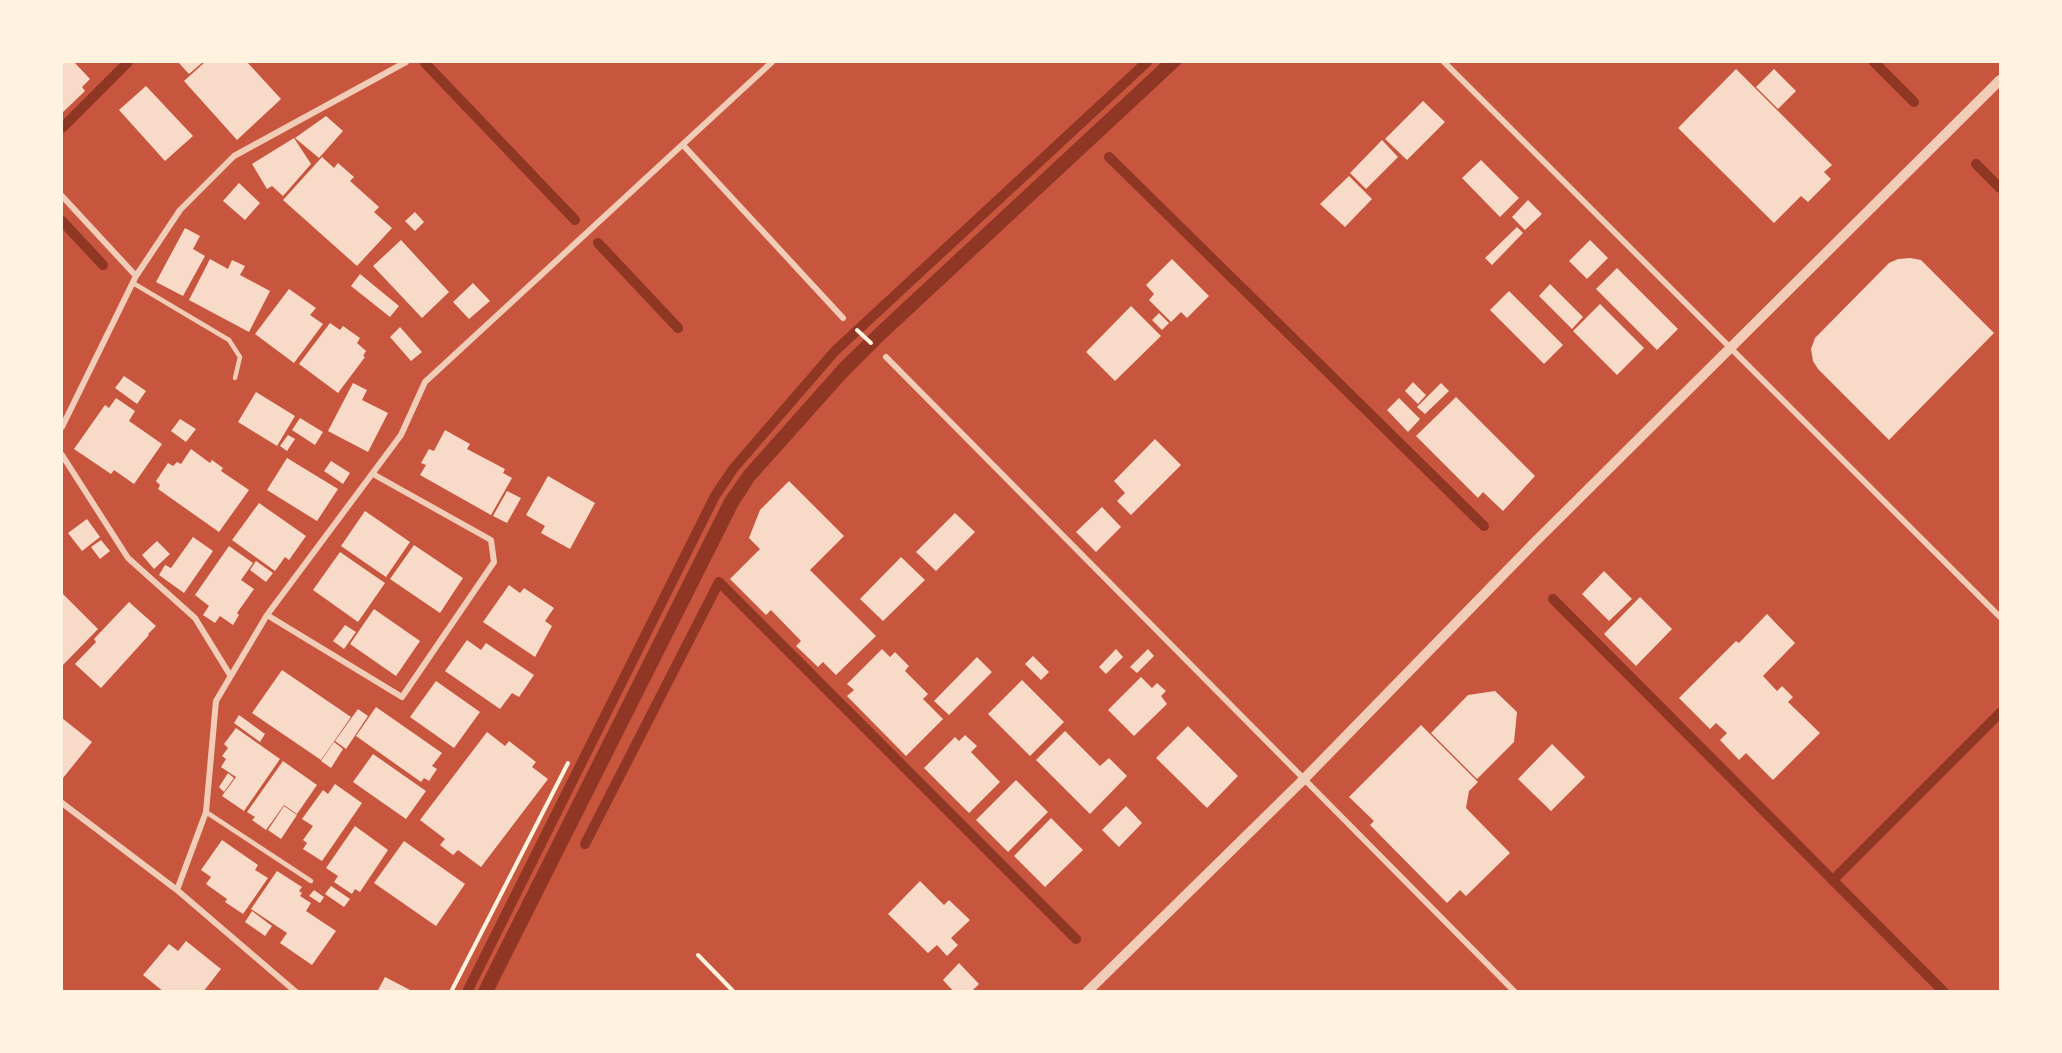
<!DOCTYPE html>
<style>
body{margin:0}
#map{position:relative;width:2062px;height:1053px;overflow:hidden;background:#c8553d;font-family:Quicksand,sans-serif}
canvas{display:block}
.frame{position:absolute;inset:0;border:63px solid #fff3e0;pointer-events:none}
</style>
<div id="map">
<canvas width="2062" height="1053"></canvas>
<div class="frame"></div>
</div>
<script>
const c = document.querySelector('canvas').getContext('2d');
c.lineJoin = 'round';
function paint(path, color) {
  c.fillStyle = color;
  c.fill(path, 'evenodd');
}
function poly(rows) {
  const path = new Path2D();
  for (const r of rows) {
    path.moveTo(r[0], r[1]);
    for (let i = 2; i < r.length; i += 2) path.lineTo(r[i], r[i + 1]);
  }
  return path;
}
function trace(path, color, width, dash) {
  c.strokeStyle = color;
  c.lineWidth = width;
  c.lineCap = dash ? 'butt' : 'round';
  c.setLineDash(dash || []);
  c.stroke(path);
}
paint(poly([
 [1162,62,1183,62,884,340,846,378,754,481,738,506,494,991,477,992,725,498,744,471,840,363,877,327]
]), '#8f3625');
trace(poly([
 [427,62,425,63,575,220],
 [1874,62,1914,102],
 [62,128,128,62],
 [1109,157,1484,526],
 [1976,164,2000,188],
 [62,221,103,265],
 [598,243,678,328],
 [1553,599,1944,992],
 [585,844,719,582,1076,939],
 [1833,880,2000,713],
 [467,992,715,496,733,469,835,351,1147,62]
]), '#8f3625', 10);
paint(poly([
 [62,62,74,62,90,79,82,87,85,91,62,113],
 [178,62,203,62,189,74],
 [205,62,247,62,281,99,237,140,184,81],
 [1736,69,1832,165,1824,172,1831,179,1808,202,1801,196,1774,223,1678,128],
 [1774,69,1796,91,1778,109,1756,87],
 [146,86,193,136,165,161,119,110],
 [1423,101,1445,122,1407,160,1385,139],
 [326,116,343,131,319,158,295,138],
 [294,138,311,164,283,196,272,186,267,189,252,164],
 [1382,140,1398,157,1366,189,1350,173],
 [322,157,334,168,338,163,354,177,350,181,379,207,374,212,392,228,357,266,283,200],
 [1481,160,1519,198,1500,217,1462,178],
 [1349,176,1372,199,1345,227,1320,204],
 [239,183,260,203,245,220,223,201],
 [1528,200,1542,214,1525,230,1512,217],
 [415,212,424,222,415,231,405,221],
 [1517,227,1523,233,1492,265,1485,258],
 [185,228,200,236,193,249,205,256,183,296,156,282],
 [401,240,449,292,422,318,373,266],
 [1590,240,1608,258,1587,279,1569,261],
 [1910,258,1921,260,1994,333,1889,440,1818,369,1813,361,1811,349,1815,338,1889,263,1898,259],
 [210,259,228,269,232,260,245,266,240,275,270,291,249,332,189,300],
 [1172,259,1209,296,1187,318,1181,312,1171,322,1149,300,1154,294,1146,285],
 [1617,268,1678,329,1657,350,1596,289],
 [360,274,399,306,390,317,351,286],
 [473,283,490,301,469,319,453,302],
 [1550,284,1583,317,1572,329,1539,296],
 [289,289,316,308,310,315,323,324,294,363,255,334],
 [1509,291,1563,345,1544,364,1490,310],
 [1600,304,1644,348,1617,375,1573,331],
 [1131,306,1161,336,1115,381,1086,352],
 [1159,313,1169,323,1162,330,1152,320],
 [330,323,340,330,343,326,360,338,357,343,366,351,363,356,365,357,338,393,299,364],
 [400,327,422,352,411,361,390,337],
 [124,376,146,391,137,404,115,388],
 [1413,382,1426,395,1418,404,1405,391],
 [353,383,367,390,362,400,388,413,368,452,328,431],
 [1441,383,1449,391,1425,414,1417,407],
 [256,392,295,416,277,446,238,422],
 [1456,397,1535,476,1503,511,1483,492,1478,498,1416,436],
 [116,398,135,411,129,421,162,444,134,484,114,470,111,474,74,449,105,405,109,408],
 [1399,398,1420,419,1408,432,1387,410],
 [300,418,323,432,315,445,292,430],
 [180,419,196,429,186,442,171,431],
 [445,430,470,444,467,449,505,469,503,473,512,478,491,515,420,475,426,465,421,463,429,449,434,451],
 [288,435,295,439,287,451,280,446],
 [1155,439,1181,465,1131,515,1117,501,1125,493,1114,481],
 [191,449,210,463,212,460,223,468,221,471,249,490,219,532,158,489,160,485,156,481,168,463,173,466,177,462,181,464],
 [287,458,338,489,317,521,267,490],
 [331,461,350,473,343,484,324,471],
 [548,476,595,503,570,549,541,533,545,526,526,515],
 [789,481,844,536,810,570,876,636,836,675,823,662,818,667,796,646,801,641,771,610,766,615,730,579,760,549,749,538,760,510],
 [507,491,521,498,507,523,493,516],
 [259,503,306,536,289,560,285,557,275,571,232,540],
 [1102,507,1121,527,1096,552,1076,532],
 [365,511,410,542,386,577,341,546],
 [955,513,975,532,936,571,916,552],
 [87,519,100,537,82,551,68,533],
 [193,537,213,551,184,593,159,575,165,565,171,568],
 [101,540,110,551,100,559,91,547],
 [157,541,170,554,154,569,142,555],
 [414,545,463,578,440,613,390,579],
 [229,546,253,563,241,580,254,589,237,613,239,615,233,625,220,616,215,623,203,615,209,606,195,595],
 [340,552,385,583,358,622,313,590],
 [901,557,925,580,883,621,860,599],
 [256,561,273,573,266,582,250,570],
 [1604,571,1632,599,1609,621,1582,594],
 [509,585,520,593,524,588,554,608,545,621,552,626,535,657,483,622],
 [62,593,98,629,62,666],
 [1640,597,1672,629,1636,666,1604,634],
 [129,602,156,626,148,634,149,635,101,688,75,664,96,642,94,639],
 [374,609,420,641,396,676,350,644],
 [1767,614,1795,643,1763,676,1777,691,1782,686,1793,697,1788,702,1820,733,1773,780,1746,753,1739,760,1720,740,1727,733,1716,723,1710,729,1679,698,1736,641,1739,643],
 [345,625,356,632,344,649,333,641],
 [467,640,481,650,486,643,534,675,519,697,512,693,500,709,445,671],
 [882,649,890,657,895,652,909,666,905,671,928,694,923,699,943,719,906,756,847,696,854,690,847,684],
 [1116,649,1123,657,1106,674,1099,667],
 [1148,649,1154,656,1137,673,1130,667],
 [1033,656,1049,672,1041,680,1025,664],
 [977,657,992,672,949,715,934,701],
 [282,670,351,717,321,760,252,713],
 [1141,677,1152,688,1157,683,1166,691,1161,696,1167,704,1134,736,1108,710],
 [1022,680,1064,722,1030,756,988,714],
 [436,681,480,712,454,748,410,717],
 [1495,691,1517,712,1514,742,1477,779,1431,733,1468,695],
 [376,707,442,753,432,766,437,769,429,781,424,778,421,782,356,736],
 [358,709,368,716,346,749,335,741],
 [239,715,265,734,260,742,234,723],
 [62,718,92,742,63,778,62,777],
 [1421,725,1478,782,1469,791,1466,808,1510,853,1466,896,1460,890,1447,903,1370,825,1374,821,1349,797],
 [1188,726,1238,776,1207,808,1156,758],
 [236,728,280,759,244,811,222,796,236,777,221,767,226,759,222,756,228,748,224,744],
 [1065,731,1100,766,1109,758,1127,776,1090,814,1036,760],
 [487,732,505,746,509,741,536,762,532,767,548,779,481,867,458,850,453,855,440,845,445,839,420,820],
 [965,735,977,746,971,752,1000,782,969,813,924,768,955,737,959,741],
 [334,742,343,749,331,768,321,761],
 [1552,744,1585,777,1551,811,1518,779],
 [373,754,426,791,406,819,353,782],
 [283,761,317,785,297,814,284,805,266,830,252,820,255,817,247,812],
 [228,773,234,778,224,792,219,787],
 [1016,780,1048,812,1008,852,976,820],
 [335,784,362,803,322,861,303,849,307,843,303,840,313,826,302,819,323,790,328,794],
 [284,806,297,815,281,839,268,830],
 [1126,806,1142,823,1119,847,1102,830],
 [1051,818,1083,850,1045,887,1014,856],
 [355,826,388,850,360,892,355,889,352,894,334,882,338,876,326,868],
 [222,840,258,865,255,870,268,878,243,914,225,902,227,899,206,884,211,877,201,870],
 [404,841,465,884,436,926,374,883],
 [277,871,302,887,299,891,302,893,300,896,311,903,306,911,336,931,312,965,280,943,287,933,251,909],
 [920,881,944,905,949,900,970,920,951,938,958,945,947,956,937,945,928,953,888,914],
 [331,886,350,899,344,907,325,894],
 [314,890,324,897,320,903,309,896],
 [252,911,272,926,265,936,245,922],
 [186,941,221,969,203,992,164,992,143,975,169,944,178,951],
 [959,963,979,984,971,992,954,992,943,980],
 [385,977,414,992,377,992]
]), '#f7dbc8');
trace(poly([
 [857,330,871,343],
 [698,955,734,992],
 [451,992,568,763]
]), '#fff3e0', 4);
trace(poly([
 [133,283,229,340,240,357,235,378],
 [206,812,311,881]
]), '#f1ccb7', 4.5);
trace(poly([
 [1444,62,2000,617],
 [683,145,843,318],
 [62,196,136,276],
 [886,357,1515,992],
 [62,427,136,276,180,210,234,156,406,62],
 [62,455,128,558,195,618,230,675],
 [267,615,402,697,494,562,491,540,373,474],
 [62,803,177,890,296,992],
 [177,890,206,812,216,701,267,615,401,435,425,382,772,62]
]), '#f1ccb7', 6);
trace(poly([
 [1087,992,1304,779,1534,543,2000,80]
]), '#f1ccb7', 10);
</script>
